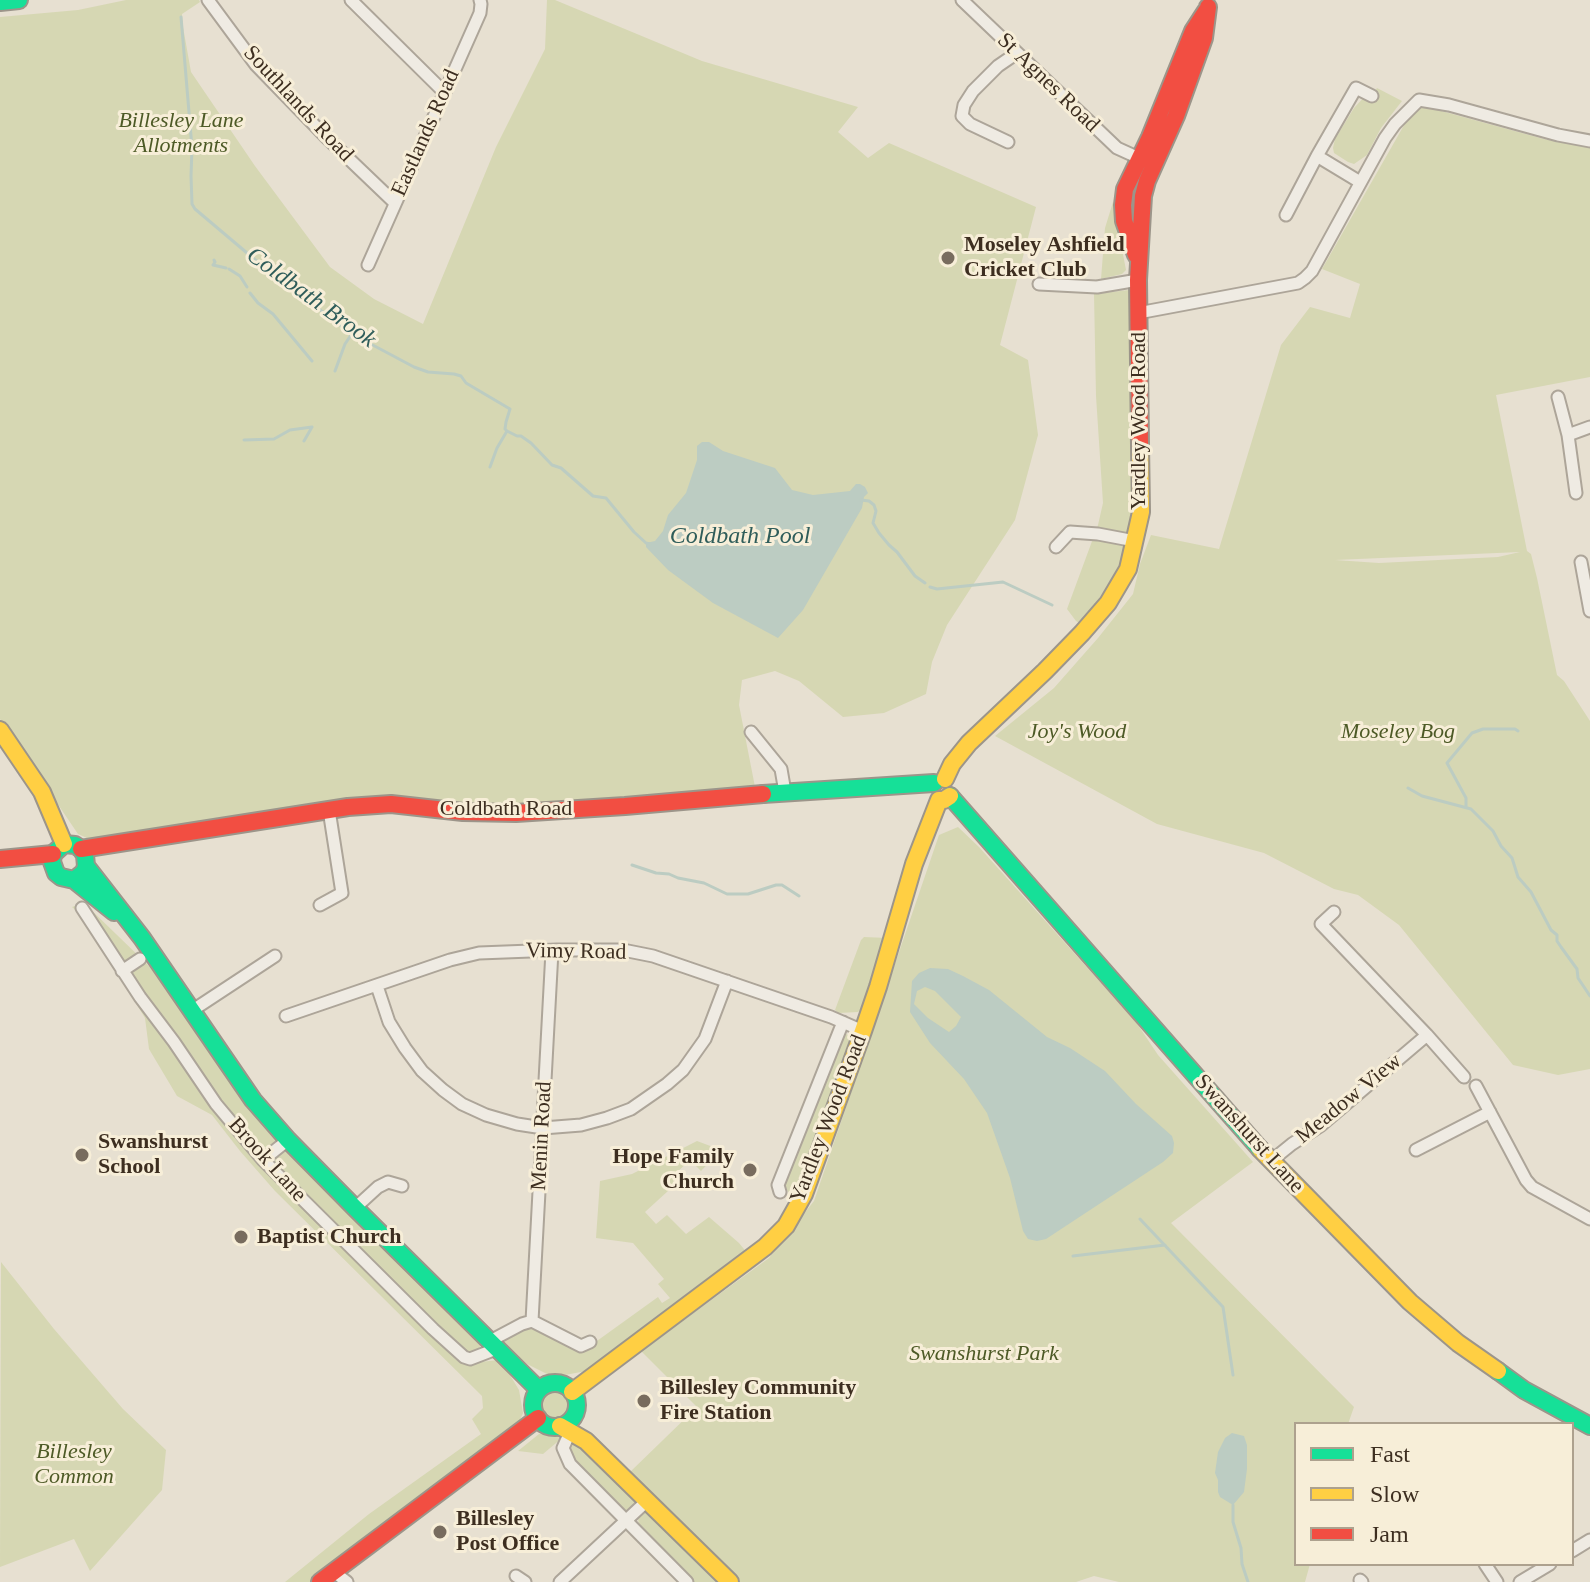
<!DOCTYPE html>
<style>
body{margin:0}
#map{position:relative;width:1590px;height:1582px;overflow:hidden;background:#e7e0d1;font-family:"Times New Roman",serif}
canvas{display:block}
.legend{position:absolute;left:1294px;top:1422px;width:280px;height:144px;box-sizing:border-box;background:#f7eed8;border:2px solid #ada18e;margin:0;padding:10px 14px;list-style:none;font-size:24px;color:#3d2e20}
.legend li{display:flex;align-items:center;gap:16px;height:40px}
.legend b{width:40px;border:2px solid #ada18e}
</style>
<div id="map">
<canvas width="1590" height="1582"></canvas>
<ul class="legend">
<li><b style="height:10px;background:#16e098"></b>Fast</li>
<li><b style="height:10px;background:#ffcf43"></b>Slow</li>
<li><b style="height:10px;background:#f24e42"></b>Jam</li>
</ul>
</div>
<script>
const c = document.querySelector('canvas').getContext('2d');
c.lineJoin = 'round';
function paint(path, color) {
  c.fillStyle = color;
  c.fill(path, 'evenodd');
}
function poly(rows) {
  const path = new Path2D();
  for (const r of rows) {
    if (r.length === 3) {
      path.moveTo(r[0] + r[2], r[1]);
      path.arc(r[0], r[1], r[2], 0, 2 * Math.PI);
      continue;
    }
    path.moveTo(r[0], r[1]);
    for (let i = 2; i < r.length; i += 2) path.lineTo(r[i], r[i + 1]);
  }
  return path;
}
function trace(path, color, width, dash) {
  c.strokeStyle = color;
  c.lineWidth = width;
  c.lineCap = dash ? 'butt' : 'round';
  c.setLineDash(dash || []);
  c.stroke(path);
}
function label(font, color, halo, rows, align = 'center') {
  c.font = font + ' "Times New Roman",serif';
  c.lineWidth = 6;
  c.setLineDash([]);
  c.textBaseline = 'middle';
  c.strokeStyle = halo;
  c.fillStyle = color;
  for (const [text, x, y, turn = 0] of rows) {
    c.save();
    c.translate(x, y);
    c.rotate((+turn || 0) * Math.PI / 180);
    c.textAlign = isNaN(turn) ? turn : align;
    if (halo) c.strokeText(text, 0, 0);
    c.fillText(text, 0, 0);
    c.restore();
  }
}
paint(poly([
 [126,0,199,0,200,2,182,14,183,27,191,72,255,166,330,267,374,299,423,324,496,147,545,49,547,0,555,0,702,61,858,107,838,132,868,158,889,143,1036,207,1000,345,1028,360,1038,435,1015,520,947,625,932,662,926,694,884,713,843,717,799,681,775,671,742,680,739,705,755,787,619,801,485,808,339,801,89,839,78,834,0,719,0,17,78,10],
 [1377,88,1402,101,1381,128,1367,155,1354,164,1348,162,1334,153,1333,148,1335,139,1354,108,1367,94,1372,95],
 [1423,106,1544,139,1590,147,1590,377,1496,395,1527,551,1531,554,1537,578,1557,675,1564,681,1590,721,1590,1069,1558,1075,1513,1065,1399,925,1358,895,1334,889,1264,853,1157,824,995,736,1054,688,1098,638,1133,594,1140,564,1151,535,1219,549,1281,345,1310,307,1350,318,1360,284,1322,269,1407,120],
 [1520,552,1498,557,1379,563,1335,560],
 [1113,202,1126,270,1122,274,1101,279,1105,228],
 [1129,290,1135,507,1121,567,1081,624,1076,621,1067,609,1098,525,1103,503,1096,396,1094,294],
 [958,827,979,847,1136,1022,1158,1055,1253,1162,1171,1223,1354,1407,1348,1424,1296,1424,1296,1564,1310,1564,1305,1582,1119,1582,1094,1576,1076,1582,740,1582,629,1473,697,1407,641,1351,769,1258,814,1201,939,835],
 [84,903,148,965,170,991,227,1078,276,1136,276,1143,256,1155,269,1169,280,1153,289,1150,480,1340,480,1347,475,1352,468,1353,472,1363,498,1360,504,1365,519,1390,523,1413,519,1422,311,1582,285,1582,369,1514,481,1434,472,1419,483,1408,482,1396,275,1191,240,1151,212,1115,177,1096,149,1049,145,1018,82,916,72,907],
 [864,937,888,938,865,1006,858,1012,838,1013,835,1010,861,940],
 [845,1033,849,1036,850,1047,813,1152,799,1183,791,1197,785,1186,785,1173,840,1035],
 [697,1141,721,1150,701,1171,690,1160,674,1175,680,1180,645,1212,656,1224,667,1215,686,1234,709,1217,739,1243,748,1254,586,1371,565,1375,547,1374,527,1364,502,1342,533,1326,583,1351,658,1297,662,1303,670,1298,658,1284,664,1279,633,1243,596,1238,600,1181,632,1174],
 [1,1262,54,1329,123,1409,166,1450,162,1490,90,1571,74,1539,0,1567],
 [555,1405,16],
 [539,1434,560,1435,562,1438,543,1454,518,1451],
 [576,1439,637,1498,635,1505,630,1510,626,1511,620,1508,572,1459,571,1448],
 [644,1511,651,1511,724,1582,694,1582,639,1526,638,1518]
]), '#d6d7b3');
paint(poly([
 [702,442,709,442,723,451,775,468,792,490,813,495,850,491,856,484,860,484,865,487,868,493,864,497,862,508,803,610,778,638,713,603,668,570,646,547,646,543,655,541,663,531,668,515,686,493,697,460,697,446],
 [930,968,948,969,963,976,989,990,1047,1037,1070,1048,1105,1071,1136,1104,1172,1136,1174,1143,1173,1153,1163,1162,1046,1239,1037,1241,1028,1239,1023,1231,1010,1178,987,1113,964,1079,930,1043,910,1012,912,981,919,973],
 [925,987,935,991,961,1017,956,1026,949,1032,928,1018,914,1004,917,991],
 [1232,1433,1244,1436,1247,1445,1247,1469,1244,1492,1233,1505,1220,1497,1218,1492,1218,1480,1215,1473,1218,1452,1225,1438]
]), '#bcccc2');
trace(poly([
 [181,17,192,148,191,176,192,204,195,209,266,269,352,334,414,367,428,372,454,374,461,376,466,383,510,409,506,422,505,429,507,431,517,436,521,436,531,443,552,465,561,468,593,496,606,498,634,532,646,543,650,544],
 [214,260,215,262,213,265,226,268],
 [229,269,240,276,247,287],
 [250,293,258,303,273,314,312,361],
 [335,371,345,344,351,335],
 [244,440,274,439,290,430,312,427],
 [304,441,312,427],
 [490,467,497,448,507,431],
 [861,500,869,501,874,505,876,511,873,523,879,533,889,545,897,552,915,576,925,583],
 [930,587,937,589,1003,582,1052,605],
 [1408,788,1422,796,1471,809,1493,831,1501,846,1512,858,1518,877,1531,892,1551,930,1557,935,1557,941,1561,947,1577,969,1578,978,1590,996],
 [1466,807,1466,798,1447,763,1472,733,1483,729,1515,729,1518,731],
 [632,865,656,873,669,874,678,878,704,883,727,894,748,894,776,885,782,885,799,896],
 [1140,1219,1223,1307,1233,1375],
 [1073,1256,1165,1245],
 [1233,1505,1233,1522,1241,1548,1242,1564,1248,1582]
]), '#bcccc2', 3);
const street = poly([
 [208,0,256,65,325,136,395,203],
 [351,0,444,92],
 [962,0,1117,148,1139,158],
 [1008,142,970,124,962,116,964,105,973,91,998,66,1017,53],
 [1317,156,1356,88,1372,96],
 [1286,215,1317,156,1360,182],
 [368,265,480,13,481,4,480,0],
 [1039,284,1097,287,1138,280],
 [1138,313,1298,283,1305,278,1312,271,1385,138,1395,124,1419,100,1449,105,1558,135,1590,141],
 [1558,397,1568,435,1590,427],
 [1568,435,1576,493],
 [1056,547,1070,532,1098,534,1135,541],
 [1581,562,1590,611],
 [751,732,781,769,785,792],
 [320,905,342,893,329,810],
 [82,908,140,997,174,1042,216,1104,263,1160,433,1329,464,1357,470,1359,496,1349],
 [1334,912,1321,924,1427,1035],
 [122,971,140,959],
 [377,986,389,1022,405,1048,422,1071,443,1090,462,1104,486,1115,517,1124,543,1128,581,1125,607,1118,631,1109,667,1084,683,1070,705,1039,727,981],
 [193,1010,275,956],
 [286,1016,450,960,479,953,557,950,623,950,653,956,831,1017,863,1031],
 [1476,1086,1526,1180,1532,1187,1590,1219],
 [1416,1150,1490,1112],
 [263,1160,288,1140],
 [1271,1161,1292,1144,1320,1126,1427,1035,1464,1077],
 [780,1192,778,1185,843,1022],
 [355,1208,378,1187,388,1182,402,1186],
 [532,1321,552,951],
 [490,1341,522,1324,532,1321,581,1346,590,1342],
 [570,1432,563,1448,570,1464,687,1582],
 [1572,1551,1590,1540],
 [1485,1564,1497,1582],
 [333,1571,347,1582],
 [516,1576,525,1582],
 [1360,1580,1362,1582],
 [560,1582,648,1500],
 [1520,1582,1550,1564]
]);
const fast = poly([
 [0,2,19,0],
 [763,794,934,783],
 [950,796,1260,1149],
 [86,866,142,938,253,1100,288,1140,355,1208,539,1390],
 [74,880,84,872,86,866,85,855,81,849,75,845,64,844,53,854,52,862,56,873,61,877,74,880,114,912],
 [1498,1371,1524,1390,1590,1426],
 [555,1405,22]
]);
const slow = poly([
 [0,730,42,792,64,844],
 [945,779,952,764,969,743,1045,671,1082,633,1108,603,1128,569,1141,512,1140,445],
 [1260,1149,1410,1302,1458,1343,1498,1371],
 [572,1392,765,1247,786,1226,804,1194,863,1031,878,987,914,864,939,800,944,800,950,796],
 [560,1426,586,1441,730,1582]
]);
const jam = poly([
 [1136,255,1124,221,1123,205,1125,189,1150,137,1193,31,1206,11],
 [1140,445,1138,280,1143,196,1147,181,1176,116,1204,38,1208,7],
 [81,849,348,807,391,804,463,812,516,813,625,806,763,794],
 [0,859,53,854],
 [320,1582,538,1418]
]);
trace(street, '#ada599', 15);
trace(fast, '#9c958a', 20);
trace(slow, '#9c958a', 20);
trace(jam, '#9c958a', 20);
trace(street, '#efebe3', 11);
trace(fast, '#16e098', 16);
trace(slow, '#ffcf43', 16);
trace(jam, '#f24e42', 16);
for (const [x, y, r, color] of [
 [948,258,8,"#786c5e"],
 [82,1155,8,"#786c5e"],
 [750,1170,8,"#786c5e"],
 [241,1237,8,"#786c5e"],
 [644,1401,8,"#786c5e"],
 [440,1532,8,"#786c5e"]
]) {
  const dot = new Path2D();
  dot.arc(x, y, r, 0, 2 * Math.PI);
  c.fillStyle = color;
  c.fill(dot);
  trace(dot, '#f7eed8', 3);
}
label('22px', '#3d2e20', '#f7eed8', [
 ["St Agnes Road",1048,83,44],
 ["Southlands Road",298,104,47],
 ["Eastlands Road",426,133,-66],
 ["Yardley Wood Road",1139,421,-90],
 ["Coldbath Road",506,809],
 ["Vimy Road",576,952,1],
 ["Meadow View",1349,1099,-39],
 ["Yardley Wood Road",829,1119,-69],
 ["Swanshurst Lane",1249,1134,48],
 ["Menin Road",542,1136,-87],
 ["Brook Lane",267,1160,48]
]);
label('italic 22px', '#4d5a26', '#f7eed8', [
 ["Billesley Lane",181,121],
 ["Allotments",181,146],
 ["Joy's Wood",1077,732],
 ["Moseley Bog",1398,732],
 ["Swanshurst Park",984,1354],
 ["Billesley",74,1452],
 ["Common",74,1477]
]);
label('bold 22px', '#3d2e20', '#f7eed8', [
 ["Moseley Ashfield",964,245],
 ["Cricket Club",964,270],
 ["Swanshurst",98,1142],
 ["School",98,1167],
 ["Hope Family",734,1157,"right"],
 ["Church",734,1182,"right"],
 ["Baptist Church",257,1237],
 ["Billesley Community",660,1388],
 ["Fire Station",660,1413],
 ["Billesley",456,1519],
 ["Post Office",456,1544]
], 'left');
label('italic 24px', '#2f5d5a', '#f7eed8', [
 ["Coldbath Brook",311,298,36],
 ["Coldbath Pool",740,537]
]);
</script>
